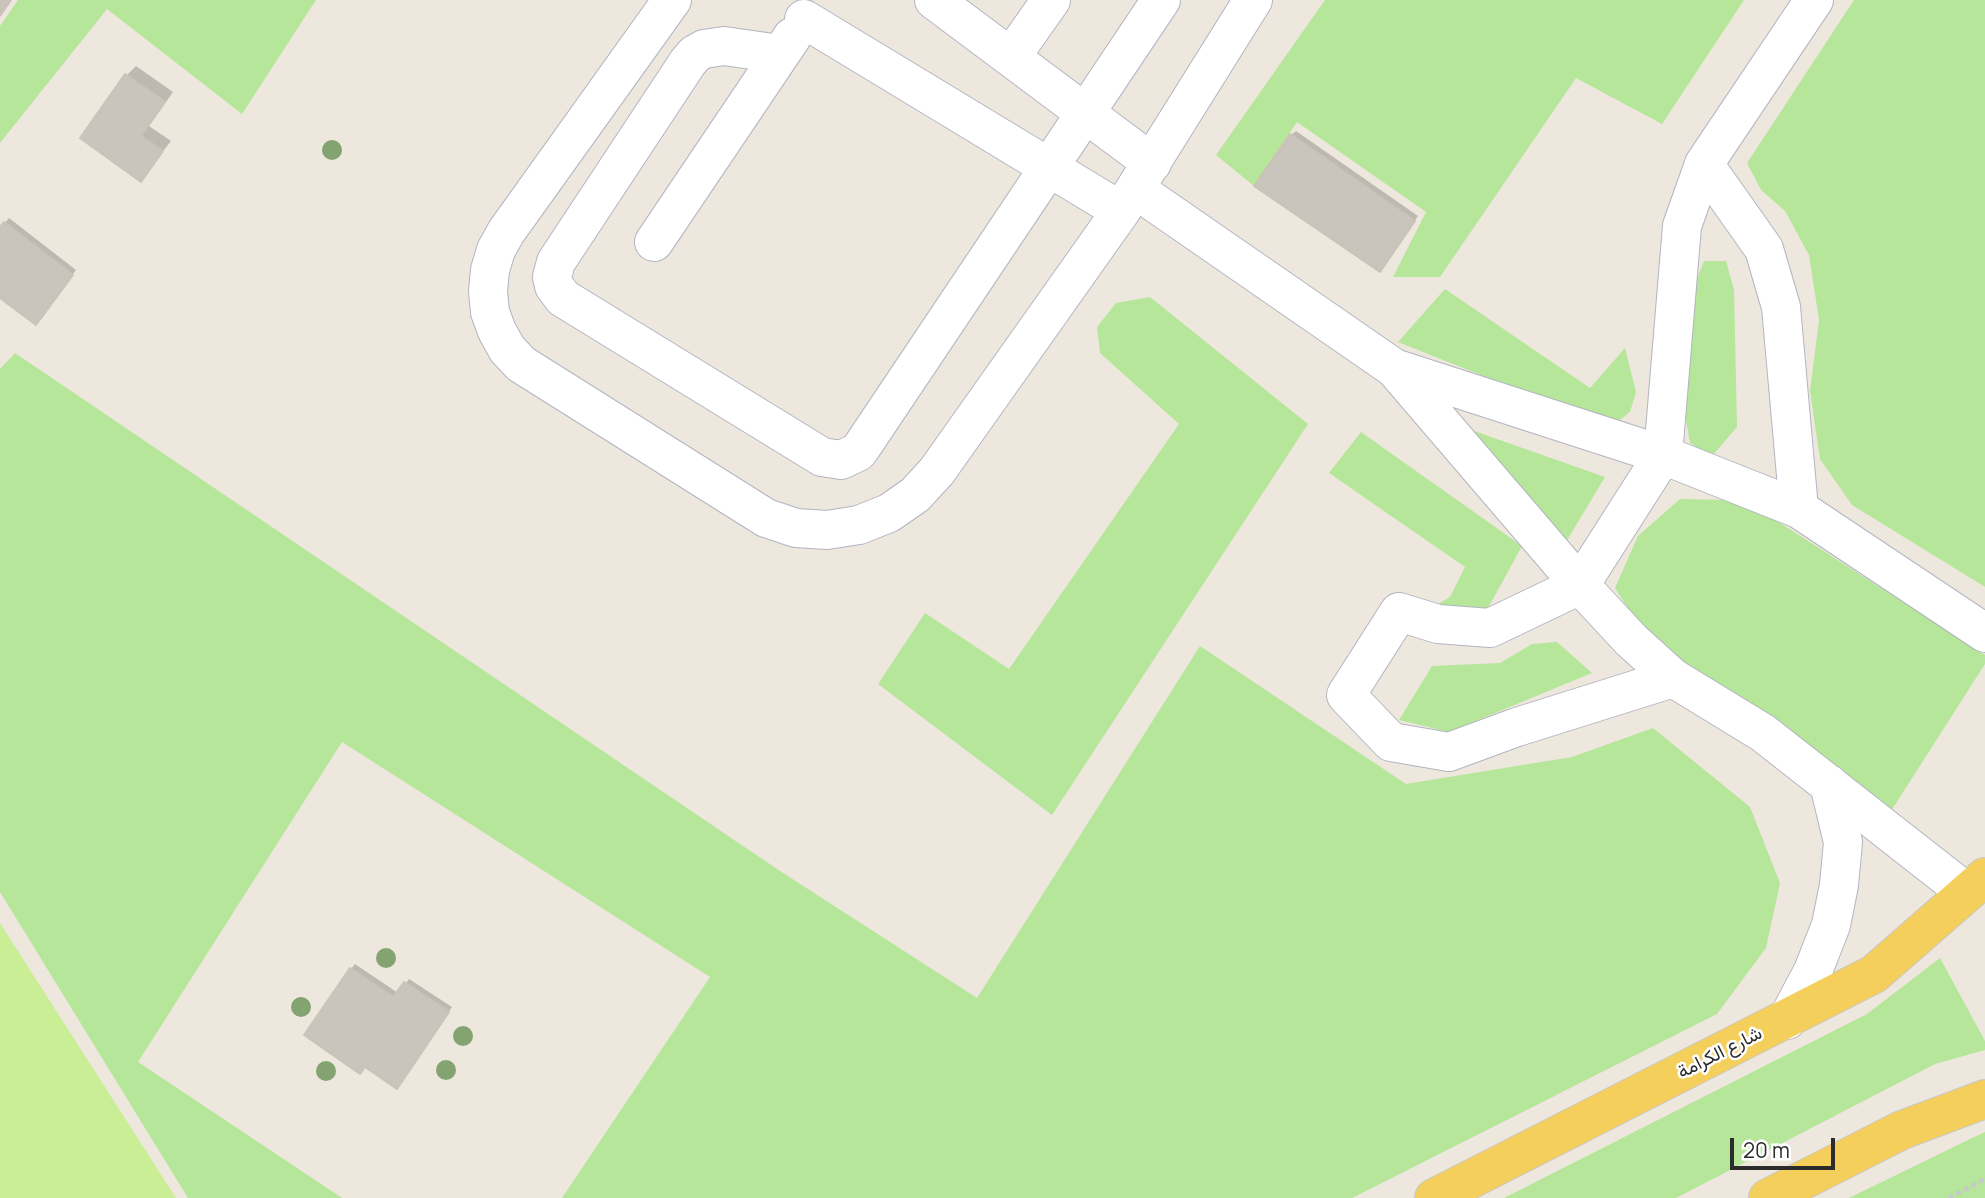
<!DOCTYPE html>
<meta charset="utf-8">
<style>
body{margin:0}
#map{position:relative;width:1985px;height:1198px;overflow:hidden;background:#eee7de;font-family:Manrope,sans-serif}
canvas{display:block}
.scale{position:absolute;left:1730px;top:1138px;width:105px;height:32px;box-sizing:border-box;border:4px solid #2c2c2c;border-top:0;padding-left:9px;font-size:21px;line-height:24px;white-space:nowrap;color:#2c2c2c;-webkit-text-stroke:5px #fff;paint-order:stroke}
</style>
<div id="map">
<canvas width="1985" height="1198"></canvas>
<div class="scale">20 m</div>
</div>
<script>
const c = document.querySelector('canvas').getContext('2d');
c.lineJoin = 'round';
function paint(path, color) {
  c.fillStyle = color;
  c.fill(path, 'evenodd');
}
function poly(rows) {
  const path = new Path2D();
  for (const r of rows) {
    path.moveTo(r[0], r[1]);
    for (let i = 2; i < r.length; i += 2) path.lineTo(r[i], r[i + 1]);
  }
  return path;
}
function trace(path, color, width, dash) {
  c.strokeStyle = color;
  c.lineWidth = width;
  c.lineCap = dash ? 'butt' : 'round';
  c.setLineDash(dash || []);
  c.stroke(path);
}
function label(font, color, halo, rows, align = 'center') {
  c.font = font + ' Manrope,Vazirmatn,sans-serif';
  c.lineWidth = 5;
  c.setLineDash([]);
  c.textBaseline = 'middle';
  c.strokeStyle = halo;
  c.fillStyle = color;
  for (const [text, x, y, turn = 0] of rows) {
    c.save();
    c.translate(x, y);
    c.rotate((+turn || 0) * Math.PI / 180);
    c.textAlign = isNaN(turn) ? turn : align;
    if (halo) c.strokeText(text, 0, 0);
    c.fillText(text, 0, 0);
    c.restore();
  }
}
paint(poly([
 [18,0,316,0,242,114,107,9,0,143,0,26],
 [1325,0,1744,0,1662,124,1576,78,1440,277,1393,277,1426,212,1297,122,1254,186,1216,155],
 [1854,0,1985,0,1985,587,1852,505,1820,459,1810,391,1819,320,1809,255,1785,211,1761,190,1747,163],
 [1704,261,1726,261,1734,290,1737,427,1712,456,1690,443,1672,341],
 [1445,289,1590,388,1625,348,1636,392,1630,412,1611,427,1398,342],
 [1150,297,1308,424,1052,815,878,684,925,613,1009,669,1179,424,1100,353,1097,327,1116,303],
 [15,353,780,871,977,998,1200,646,1406,784,1572,757,1653,728,1750,807,1780,883,1766,948,1717,1014,1352,1198,562,1198,710,977,342,742,138,1062,342,1198,188,1198,0,892,0,369],
 [1460,426,1605,477,1566,542],
 [1361,432,1522,546,1487,610,1435,606,1450,597,1465,567,1329,473],
 [1680,499,1729,500,1777,521,1985,655,1985,664,1891,811,1644,634,1615,588,1638,536],
 [1557,642,1592,673,1449,732,1399,720,1432,666,1500,663,1532,644],
 [1940,958,1985,1041,1985,1050,1935,1064,1676,1198,1504,1198,1867,1014],
 [1985,1132,1985,1198,1849,1198,1968,1140]
]), '#b5e699');
paint(poly([
 [0,923,176,1198,0,1198]
]), '#caee95');
paint(poly([
 [136,66,173,92,149,126,171,141,141,179,82,137,127,75],
 [1296,131,1418,216,1380,270,1291,135],
 [9,218,76,270,40,318,0,296,0,229],
 [355,964,398,993,409,979,452,1007,401,1082,351,969]
]), '#0003');
const building = poly([
 [0,0,11,0,0,16,0,0],
 [125,74,165,102,141,136,163,151,141,182,80,138,125,74],
 [1290,134,1415,221,1380,272,1254,186,1290,134],
 [4,222,73,275,36,325,0,298,0,227,4,222],
 [350,968,393,997,404,982,449,1012,397,1089,365,1067,360,1074,304,1035,350,968]
]);
paint(building, '#c9c5bd');
trace(building, '#cac3b7', 2);
const minor = poly([
 [672,0,506,232,496,250,490,270,488,291,490,312,497,331,507,349,521,364,766,518,796,528,827,530,859,525,889,513,915,495,937,471,1121,211,1253,0],
 [934,0,1152,163],
 [804,19,1121,211],
 [780,54,724,46,704,49,695,54,688,62,556,262,552,277,554,286,563,298,822,457,841,460,858,452,863,445,1161,0],
 [1011,57,1051,0],
 [1704,164,1764,249,1781,307,1799,509],
 [1135,189,1394,368,1580,585,1631,640,1673,678,1763,733,1966,892],
 [654,242,792,37],
 [1394,368,1663,455,1799,509,1985,633],
 [1673,678,1517,727,1449,752,1391,742,1346,695,1399,612,1438,624,1490,628,1580,585,1663,455,1682,226,1704,164,1814,0],
 [1787,1020,1813,971,1831,925,1839,885,1843,842,1829,784]
]);
const major = poly([
 [1434,1198,1874,974,1985,877],
 [1768,1198,1902,1130,1985,1099]
]);
trace(minor, '#b2b5c0', 40);
trace(major, '#c8c8c8', 40);
trace(poly([
 [1949,1198,1985,1179]
]), '#c8c8c8', 4.5, [5, 3.5]);
trace(minor, '#fff', 38);
trace(major, '#f5cf5c', 38);
c.fillStyle = '#83a471';
for (const [x, y] of [
 [332,150],
 [386,958],
 [301,1007],
 [463,1036],
 [446,1070],
 [326,1071]
]) {
  c.beginPath();
  c.arc(x, y, 10, 0, 2 * Math.PI);
  c.fill();
}
label('19px', '#2c2c2c', '#fff', [
 ["شارع الكرامة",1720,1053,-27]
]);
</script>
